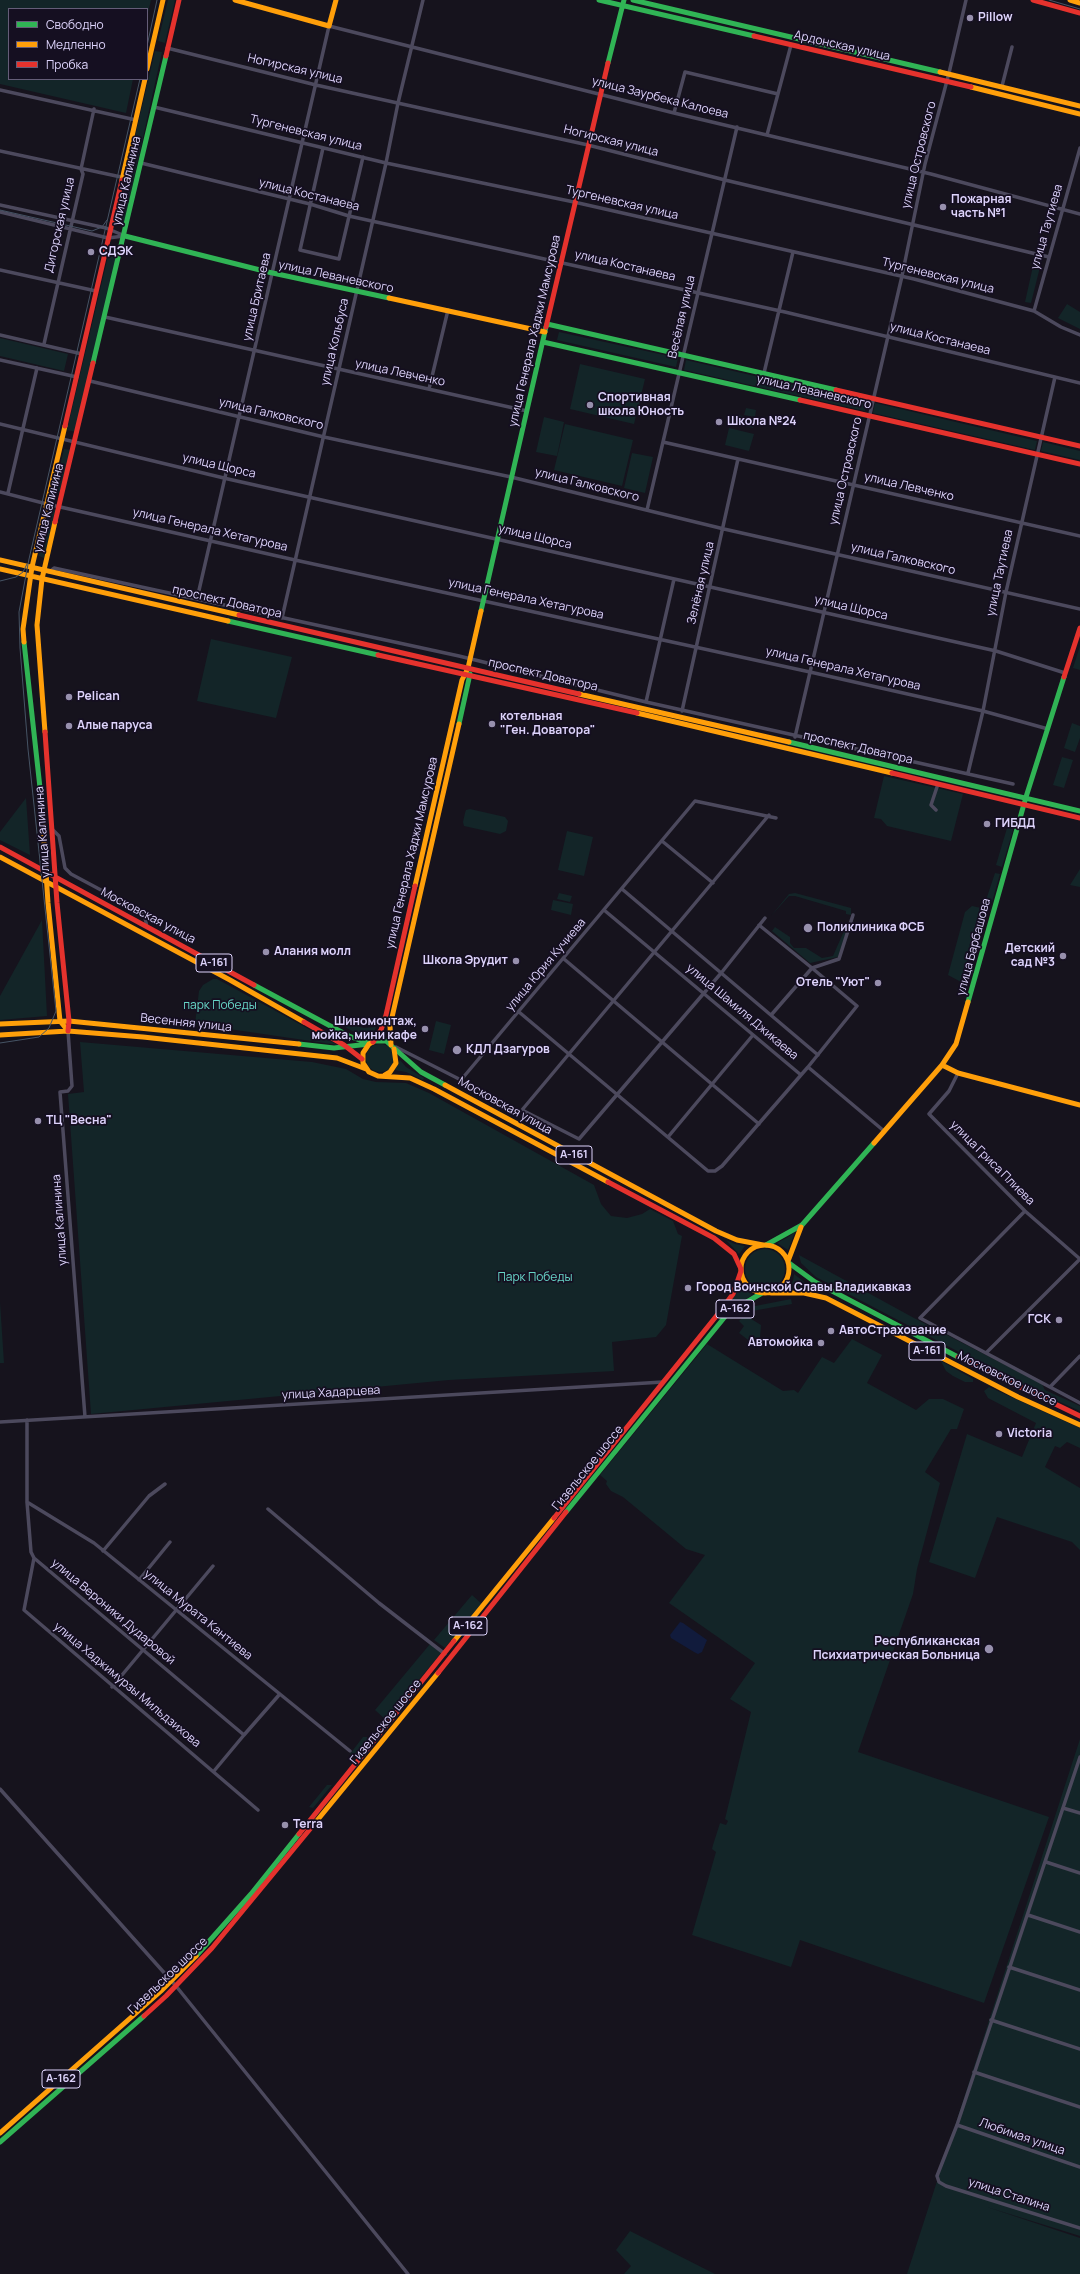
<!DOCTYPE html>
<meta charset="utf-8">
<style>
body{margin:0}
#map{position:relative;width:1080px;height:2274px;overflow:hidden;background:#16131d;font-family:Manrope,sans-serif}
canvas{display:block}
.legend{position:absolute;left:8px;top:8px;width:140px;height:72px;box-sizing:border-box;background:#150f21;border:1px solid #655d78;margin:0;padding:5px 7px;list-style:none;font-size:12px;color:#ddd3fb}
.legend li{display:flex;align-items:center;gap:8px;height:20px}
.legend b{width:20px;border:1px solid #655d78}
</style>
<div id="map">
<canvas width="1080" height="2274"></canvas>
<ul class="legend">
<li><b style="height:5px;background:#30b455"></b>Свободно</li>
<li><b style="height:5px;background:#ff9f0a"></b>Медленно</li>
<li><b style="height:5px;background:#e5322d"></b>Пробка</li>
</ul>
</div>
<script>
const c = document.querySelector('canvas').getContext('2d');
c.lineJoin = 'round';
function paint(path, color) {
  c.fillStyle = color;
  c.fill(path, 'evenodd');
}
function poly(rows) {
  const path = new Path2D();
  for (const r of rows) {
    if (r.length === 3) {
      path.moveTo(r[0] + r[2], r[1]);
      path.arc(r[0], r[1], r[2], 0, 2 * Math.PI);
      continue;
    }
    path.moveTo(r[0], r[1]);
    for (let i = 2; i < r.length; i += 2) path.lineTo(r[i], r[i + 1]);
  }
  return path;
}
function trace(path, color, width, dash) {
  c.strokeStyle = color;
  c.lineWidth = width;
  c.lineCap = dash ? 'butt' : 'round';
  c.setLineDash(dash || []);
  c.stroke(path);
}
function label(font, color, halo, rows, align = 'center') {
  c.font = font + ' Manrope,sans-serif';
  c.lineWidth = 3.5;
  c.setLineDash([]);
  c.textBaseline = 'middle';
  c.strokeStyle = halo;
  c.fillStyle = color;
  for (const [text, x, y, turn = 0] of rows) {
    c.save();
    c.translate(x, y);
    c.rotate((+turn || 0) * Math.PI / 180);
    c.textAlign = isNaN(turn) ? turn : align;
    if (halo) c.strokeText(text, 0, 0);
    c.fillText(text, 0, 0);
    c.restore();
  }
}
paint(poly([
 [0,0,151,0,147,17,147,9,9,9,9,79,133,79,126,113,0,84],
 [168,0,175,0,165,43,158,41],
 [155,51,162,52,124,223,115,222],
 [109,252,117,254,76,432,67,430],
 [1035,257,1042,259,1031,303,1025,302],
 [1067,304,1080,312,1080,329,1058,318],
 [559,332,678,358,676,367,557,340],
 [0,338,68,354,64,371,0,356],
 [686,360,867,402,865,411,684,370],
 [580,364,645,379,634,424,570,409],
 [875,403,1037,441,1035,450,873,413],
 [746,408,756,410,755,417,744,415],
 [738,415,755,419,753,428,736,424],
 [544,417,564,422,557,456,536,452],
 [565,424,633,440,622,486,554,470],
 [729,428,754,434,749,451,725,445],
 [1043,442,1080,451,1080,460,1041,451],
 [64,449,71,450,60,491,54,490],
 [632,453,653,457,645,493,624,488],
 [49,508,56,510,44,558,39,556],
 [211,639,292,657,276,718,197,701],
 [1080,646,1080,670,1073,668],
 [1072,723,1080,726,1080,738,1075,752,1064,748],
 [1062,757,1073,760,1064,788,1053,785],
 [884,776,963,794,951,841,887,826,881,819,874,818],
 [26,798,30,855,0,840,0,832],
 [470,809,505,817,508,821,506,831,500,834,464,826,463,822,465,813,466,810],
 [1010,818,1016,820,1002,867,996,865],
 [567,831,593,837,584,876,558,870],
 [1080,869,1080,887,1070,885],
 [995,873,1000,874,992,902,986,900],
 [559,893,572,896,570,902,557,899],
 [795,893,851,908,851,915,846,914,846,911,795,896,789,896,771,916,789,894],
 [553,900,573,904,571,915,551,910],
 [972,906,986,909,963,983,948,975,965,912],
 [42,920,47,1016,0,1020,0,996],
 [775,927,790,937,790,943,794,948,806,948,822,958,833,956,844,931,840,929,841,927,847,929,838,957,810,963,772,931],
 [213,979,217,979,338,1045,195,1024,199,991,203,985],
 [331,1019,364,1028,376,1027,373,1035,361,1036],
 [436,1021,451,1025,444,1054,429,1050],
 [80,1042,312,1062,346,1069,363,1079,376,1082,406,1083,429,1093,594,1185,601,1204,611,1216,627,1218,642,1214,650,1209,673,1221,678,1234,682,1236,666,1325,656,1337,612,1342,614,1371,449,1380,91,1414,68,1094,84,1092],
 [380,1058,14],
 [400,1060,406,1067,424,1078,423,1080,406,1072,395,1070],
 [795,1232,788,1250,777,1243,788,1237],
 [726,1240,735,1244,745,1246,739,1254],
 [765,1269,20],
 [799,1255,914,1318,1042,1384,1045,1390,1080,1406,1080,1411,1020,1384,816,1277,801,1263],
 [794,1274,803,1281,822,1292,786,1290,793,1281],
 [740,1285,752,1295,721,1316,737,1292],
 [791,1299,792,1304,746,1312,728,1321,750,1307],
 [0,1302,4,1363,0,1363],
 [743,1317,748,1317,761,1325,760,1338,756,1346,739,1333,744,1326,739,1321],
 [852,1339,882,1355,867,1383,916,1410,929,1399,943,1399,964,1409,957,1429,951,1429,925,1472,940,1483,917,1569,913,1594,858,1752,1049,1817,984,2003,800,1940,791,1967,692,1935,716,1852,712,1849,713,1845,720,1823,726,1825,728,1821,725,1819,751,1712,730,1699,755,1663,669,1603,705,1555,686,1549,623,1497,611,1491,606,1484,607,1481,600,1475,707,1344,783,1391,794,1390,798,1393,822,1357,834,1363],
 [941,1361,968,1376,973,1379,973,1382,965,1382,953,1376,946,1371],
 [989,1387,1080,1428,1080,1448,1067,1442,1060,1448,1055,1446,1045,1467,1080,1488,1080,1550,1072,1542,997,1517,975,1578,929,1562,967,1434,1022,1457,1036,1423,988,1398,984,1391],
 [472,1595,482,1604,445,1648,434,1640],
 [430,1644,441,1653,386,1720,375,1710],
 [363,1737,367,1737,368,1741,353,1758,350,1754],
 [1080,1739,1080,2236,987,2207,1080,2238,1080,2274,907,2274],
 [327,1785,332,1785,313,1808,309,1807],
 [630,2231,715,2274,624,2274,631,2266,616,2250]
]), '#132528');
paint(poly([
 [680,1622,683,1623,707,1640,702,1652,698,1654,694,1652,671,1638,670,1635]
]), '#111b3c');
trace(poly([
 [167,48,316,85,588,145,725,180,1049,257],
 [1002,86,1012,47],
 [0,90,136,120],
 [154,107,386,163,574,202,914,279,1034,311,1061,327,1080,335],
 [674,113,685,72,778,94],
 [767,135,791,45],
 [323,148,300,250,339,259,363,157],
 [0,151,121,177],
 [141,163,310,204,349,216,785,312,1080,383],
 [0,205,106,228,125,236],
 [0,212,108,238,124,236],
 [0,270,96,291],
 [1034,311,1080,148],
 [105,317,527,411],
 [0,335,82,354],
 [44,344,83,174,81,169,94,109],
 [0,360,77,377],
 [764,373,793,252],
 [90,381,324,437,511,477,724,529,1080,609],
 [429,389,448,310],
 [0,424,228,479,996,651,1065,673],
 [663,442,1080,536],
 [0,492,47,504,295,560,810,672,983,711,1048,729],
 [8,493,37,368],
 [647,510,737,127],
 [49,572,54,568,459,656,646,702,1013,784],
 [197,599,329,26,674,113,931,174,1080,214],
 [282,618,386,163,398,103,423,0],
 [646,702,674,579],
 [682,711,738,459],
 [795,737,902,276,925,164,949,73,966,0],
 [968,773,983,711,1006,592,1055,377],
 [936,810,931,805,938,784],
 [53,830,59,836,65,868,71,874,144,913,147,927],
 [662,841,713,883],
 [622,889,818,1055],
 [604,910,801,1075,808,1067,884,1131],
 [765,918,722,972,579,1139,522,1110,769,815],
 [759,925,812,968,772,1014],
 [564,959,759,1124],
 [519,1012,708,1171,715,1171,722,1166,801,1075],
 [68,1031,72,1086,68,1091,60,1092,85,1417],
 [396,1047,461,1080,695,801,776,818],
 [808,1067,857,1006,812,968,839,959,853,915],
 [958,1073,949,1091,929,1114,1025,1211,1080,1259],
 [668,1137,753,1035],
 [1025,1211,920,1318,1080,1403],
 [986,1353,1080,1259],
 [1050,1387,1080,1356],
 [27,1420,27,1502,31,1552,34,1558,244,1735,279,1695],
 [0,1422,663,1382],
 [27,1502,94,1543,350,1751],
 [268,1509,379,1603,445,1654],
 [103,1551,149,1496,165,1484],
 [34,1558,24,1610,258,1810],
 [139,1580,170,1542],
 [112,1687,213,1566],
 [1080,1757,957,2125,937,2176,939,2182,946,2186,1080,2228],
 [214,1771,244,1735],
 [0,1789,176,1986,408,2274],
 [1063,1808,1080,1813],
 [1046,1862,1080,1873],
 [1028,1915,1080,1932],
 [1009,1967,1080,1990],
 [991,2020,1080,2049],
 [974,2072,1080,2107],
 [957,2125,1080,2167]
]), '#4c495d', 3.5);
trace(poly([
 [599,0,754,36],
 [633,0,940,72],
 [608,63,624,0],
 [125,236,268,272,389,298],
 [547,324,836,390],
 [543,342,800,400],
 [93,363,166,56],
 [481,611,546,327],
 [228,621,378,655],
 [24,642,41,797],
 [459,724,470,674],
 [789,742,1080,811],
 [254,985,349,1036,362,1041,386,1041,421,1072,445,1085],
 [968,1002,1026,797,1064,677],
 [299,1044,334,1048,369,1044],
 [766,1245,802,1225,874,1143],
 [789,1263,815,1282,958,1357],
 [566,1512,728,1313,762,1293],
 [196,1956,251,1894,299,1834],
 [0,2142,144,2016]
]), '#30b455', 5);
trace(poly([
 [235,0,329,26,336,0],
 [1070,0,1080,3],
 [147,69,163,0],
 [940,72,1080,106],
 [971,87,1080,114],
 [122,180,145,79],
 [389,298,545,332],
 [0,560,239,615],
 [0,569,228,621],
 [24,642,23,629,32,567,65,426],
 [579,694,789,742],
 [637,713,892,773],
 [45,732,37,625,42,579,55,522],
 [41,797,48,903,60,1021,68,1031],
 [0,857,230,980,304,1022],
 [415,886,462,680,468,668,481,611],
 [0,1024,69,1021,299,1044],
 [0,1035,68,1031,143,1037,337,1058,366,1069],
 [373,1042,369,1044,363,1053,363,1063,369,1072,378,1076,410,1078,434,1089,608,1182],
 [391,1045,390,1026,459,724],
 [942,1065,958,1073,1080,1105],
 [385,1075,390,1072,396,1063,394,1049],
 [445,1085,716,1231,737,1240,763,1245],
 [874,1143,942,1065,956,1044,968,1002],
 [765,1269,24],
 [788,1261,801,1227],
 [771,1293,804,1293,826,1298,1018,1397,1080,1425],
 [454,1641,554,1518],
 [315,1823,438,1673],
 [0,2133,161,1991,196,1956]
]), '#ff9f0a', 5);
trace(poly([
 [1033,0,1080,13],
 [754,36,971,87],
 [166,56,179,0],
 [546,327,608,63],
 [836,390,1080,446],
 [800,400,1080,464],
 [65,426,122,180],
 [55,522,93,363],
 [239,615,579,694],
 [378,655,637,713],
 [1064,677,1080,628],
 [45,732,57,903,69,1021,68,1031],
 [892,773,1080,818],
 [0,847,254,985],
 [304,1022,344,1045,362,1059],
 [373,1042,381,1030,386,1015,415,886],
 [608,1182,714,1238,734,1254,741,1269],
 [958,1357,1080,1416],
 [554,1518,718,1314,733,1294,741,1271],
 [438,1673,566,1512],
 [299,1834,454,1641],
 [144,2016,166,1996,212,1948,315,1823]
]), '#e5322d', 5);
trace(poly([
 [1049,0,1080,9],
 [147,46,157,0],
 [0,210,92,231,102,227,107,220],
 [0,581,16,577,23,572,27,564],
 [0,1043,39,1037,49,1028,56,1011,28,749,20,648,19,612,29,559,140,79]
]), '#465465', 1);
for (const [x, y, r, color] of [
 [970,18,4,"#9790ad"],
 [943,207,4,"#9790ad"],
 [91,252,4,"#9790ad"],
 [590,405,4,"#9790ad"],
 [719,422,4,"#9790ad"],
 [69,697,4,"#9790ad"],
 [492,724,4,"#9790ad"],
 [69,726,4,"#9790ad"],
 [987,824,4,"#9790ad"],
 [808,928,5,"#9790ad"],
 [266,952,4,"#9790ad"],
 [1063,956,4,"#9790ad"],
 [516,961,4,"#9790ad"],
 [878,983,4,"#9790ad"],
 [425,1029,4,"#9790ad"],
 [457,1050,5,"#9790ad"],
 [38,1121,4,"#9790ad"],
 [688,1288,4,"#9790ad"],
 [1059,1320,4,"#9790ad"],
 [831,1331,4,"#9790ad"],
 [821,1343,4,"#9790ad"],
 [999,1434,4,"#9790ad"],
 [989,1649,5,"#9790ad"],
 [285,1825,4,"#9790ad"]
]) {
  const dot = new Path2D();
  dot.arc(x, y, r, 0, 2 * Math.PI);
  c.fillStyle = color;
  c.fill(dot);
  trace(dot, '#150f21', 1.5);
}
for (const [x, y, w] of [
 [214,963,36],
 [574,1155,36],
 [735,1309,38],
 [927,1351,36],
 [468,1626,38],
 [61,2079,38]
]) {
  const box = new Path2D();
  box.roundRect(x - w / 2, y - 9, w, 18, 3);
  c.fillStyle = '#150f21';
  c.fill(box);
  trace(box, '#ddd3fb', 1);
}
label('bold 11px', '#ddd3fb', null, [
 ["А-161",214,963],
 ["А-161",574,1155],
 ["А-162",735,1309],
 ["А-161",927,1351],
 ["А-162",468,1626],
 ["А-162",61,2079]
]);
label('bold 12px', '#ddd3fb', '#150f21', [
 ["Pillow",978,18],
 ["Пожарная",951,200],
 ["часть №1",951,214],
 ["СДЭК",99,252],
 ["Спортивная",598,398],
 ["школа Юность",598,412],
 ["Школа №24",727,422],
 ["Pelican",77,697],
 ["котельная",500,717],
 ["\"Ген. Доватора\"",500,731],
 ["Алые паруса",77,726],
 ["ГИБДД",995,824],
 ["Поликлиника ФСБ",817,928],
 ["Детский",1055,949,"right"],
 ["сад №3",1055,963,"right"],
 ["Алания молл",274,952],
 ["Школа Эрудит",508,961,"right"],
 ["Отель \"Уют\"",870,983,"right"],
 ["Шиномонтаж,",417,1022,"right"],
 ["мойка, мини кафе",417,1036,"right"],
 ["КДЛ Дзагуров",466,1050],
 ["ТЦ \"Весна\"",46,1121],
 ["Город Воинской Славы Владикавказ",696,1288],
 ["ГСК",1051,1320,"right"],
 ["АвтоСтрахование",839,1331],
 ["Автомойка",813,1343,"right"],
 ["Victoria",1007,1434],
 ["Республиканская",980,1642,"right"],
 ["Психиатрическая Больница",980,1656,"right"],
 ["Terra",293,1825]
], 'left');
label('12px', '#ddd3fb', '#150f21', [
 ["Ардонская улица",842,46,13],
 ["Ногирская улица",295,69,13],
 ["улица Заурбека Калоева",660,98,14],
 ["Тургеневская улица",306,133,14],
 ["Ногирская улица",611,141,14],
 ["улица Островского",919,155,-76],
 ["улица Калинина",127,181,-77],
 ["улица Костанаева",309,195,14],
 ["Тургеневская улица",622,203,13],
 ["Дигорская улица",60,225,-77],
 ["улица Таутиева",1047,227,-74],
 ["улица Костанаева",625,266,13],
 ["Тургеневская улица",938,276,14],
 ["улица Леваневского",336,277,12],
 ["улица Бритаева",257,297,-77],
 ["Весёлая улица",682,317,-77],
 ["улица Генерала Хаджи Мамсурова",535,331,-77],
 ["улица Костанаева",940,339,14],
 ["улица Кольбуса",335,342,-77],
 ["улица Левченко",400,373,12],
 ["улица Леваневского",814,392,13],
 ["улица Галковского",271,414,13],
 ["улица Щорса",219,466,13],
 ["улица Островского",846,471,-77],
 ["улица Галковского",587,485,14],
 ["улица Левченко",909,487,13],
 ["улица Калинина",49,508,-76],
 ["улица Генерала Хетагурова",210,530,13],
 ["улица Щорса",535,537,13],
 ["улица Галковского",903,559,13],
 ["улица Таутиева",1000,573,-78],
 ["Зелёная улица",701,583,-77],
 ["улица Генерала Хетагурова",526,599,12],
 ["проспект Доватора",227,602,13],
 ["улица Щорса",851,608,13],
 ["улица Генерала Хетагурова",843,669,13],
 ["проспект Доватора",543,675,13],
 ["проспект Доватора",858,748,13],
 ["улица Калинина",43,832,-94],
 ["улица Генерала Хаджи Мамсурова",412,853,-77],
 ["Московская улица",148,916,28],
 ["улица Барбашова",974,947,-75],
 ["улица Юрия Кучиева",546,965,-50],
 ["улица Шамиля Джикаева",742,1012,40],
 ["Весенняя улица",186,1023,6],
 ["Московская улица",505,1106,29],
 ["улица Гриса Плиева",992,1163,45],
 ["улица Калинина",60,1220,-94],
 ["Московское шоссе",1007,1379,26],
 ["улица Хадарцева",331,1393,-3],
 ["Гизельское шоссе",588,1468,-51],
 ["улица Вероники Дударовой",113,1612,40],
 ["улица Мурата Кантиева",198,1615,39],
 ["улица Хаджимурзы Мильдзихова",127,1685,40],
 ["Гизельское шоссе",386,1722,-51],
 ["Гизельское шоссе",168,1976,-44],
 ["Любимая улица",1022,2137,19],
 ["улица Сталина",1009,2195,18]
]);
label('12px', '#66d4c6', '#150f21', [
 ["парк Победы",220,1006],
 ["Парк Победы",535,1278]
]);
</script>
